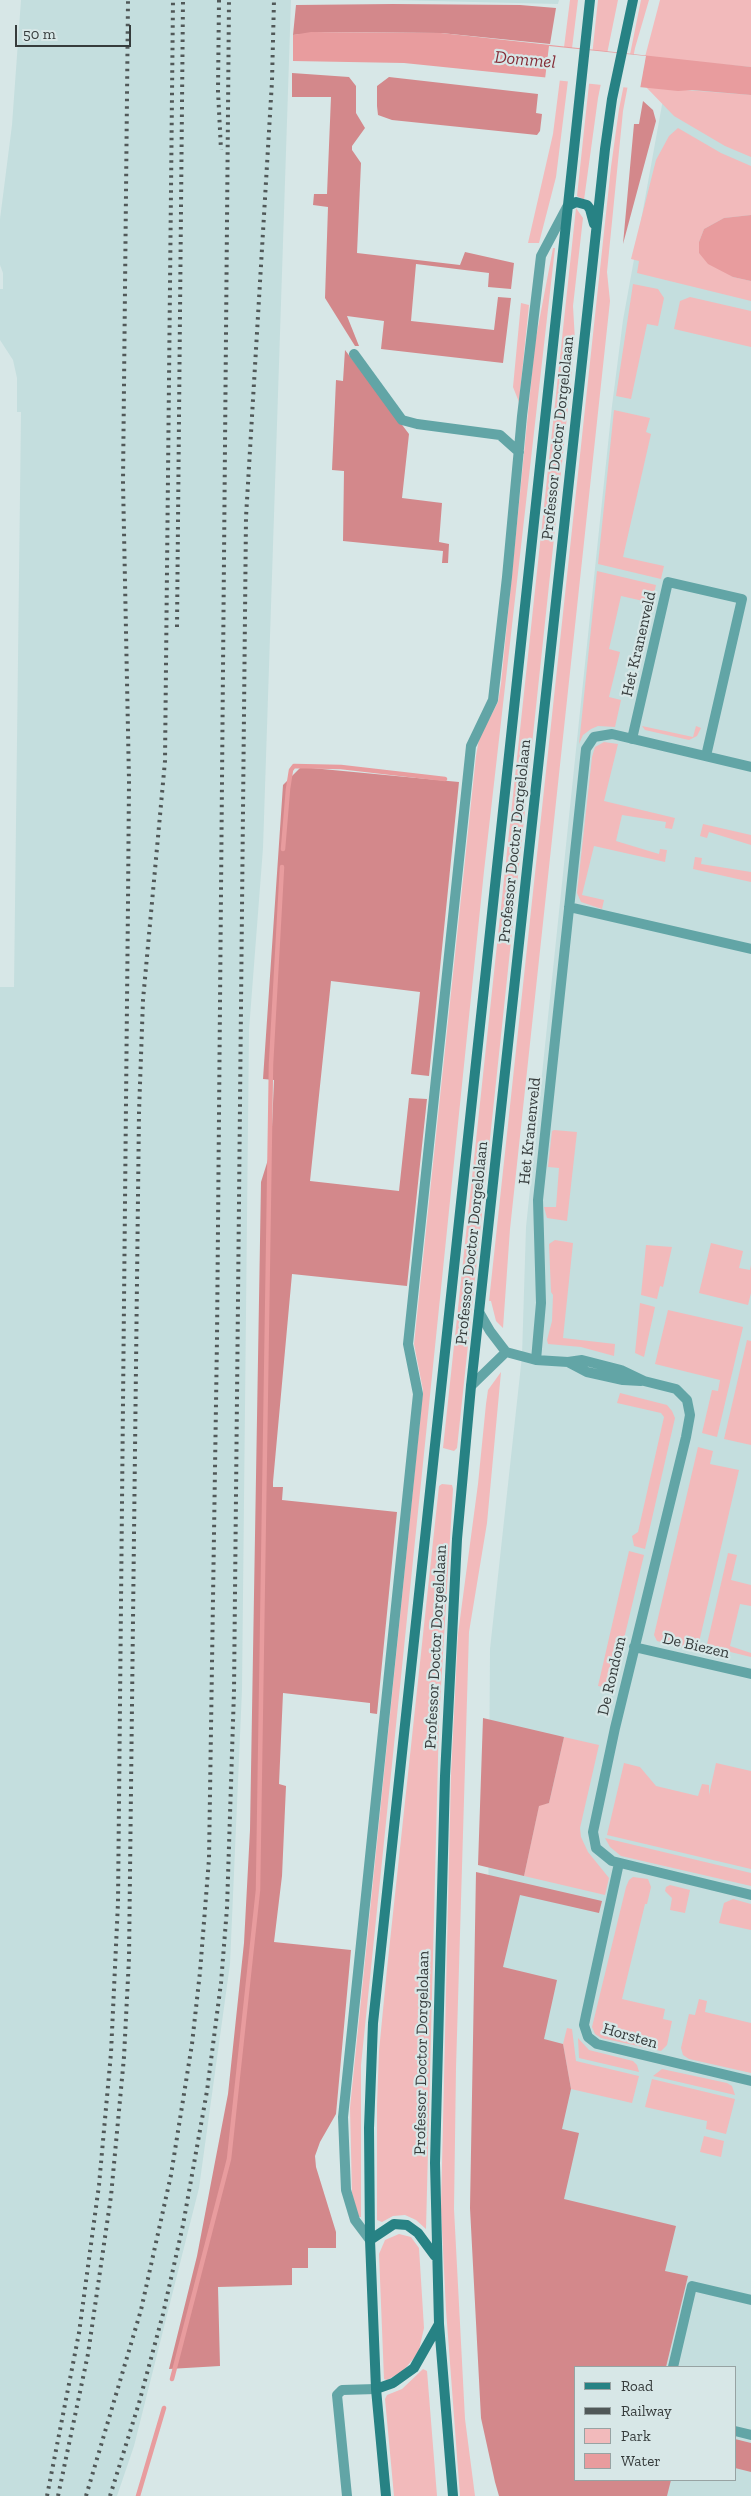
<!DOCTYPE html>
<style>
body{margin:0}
#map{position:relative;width:751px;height:2496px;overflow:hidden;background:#d7e7e7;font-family:"Zilla Slab",serif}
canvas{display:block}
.legend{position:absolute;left:574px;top:2366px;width:162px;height:115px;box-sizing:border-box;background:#d7e7e7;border:1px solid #97a3a3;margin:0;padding:6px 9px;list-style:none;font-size:15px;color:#363c3c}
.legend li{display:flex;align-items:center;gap:10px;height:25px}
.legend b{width:25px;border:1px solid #97a3a3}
.scale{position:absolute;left:15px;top:25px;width:116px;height:22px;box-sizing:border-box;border:2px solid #363c3c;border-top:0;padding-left:6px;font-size:15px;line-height:18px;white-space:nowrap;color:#363c3c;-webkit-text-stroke:4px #d7e7e7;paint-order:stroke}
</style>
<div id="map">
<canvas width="751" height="2496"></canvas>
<ul class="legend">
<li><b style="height:6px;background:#278284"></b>Road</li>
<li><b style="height:6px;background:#505858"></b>Railway</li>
<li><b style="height:14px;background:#f2babb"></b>Park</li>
<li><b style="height:14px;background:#e89c9e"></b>Water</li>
</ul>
<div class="scale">50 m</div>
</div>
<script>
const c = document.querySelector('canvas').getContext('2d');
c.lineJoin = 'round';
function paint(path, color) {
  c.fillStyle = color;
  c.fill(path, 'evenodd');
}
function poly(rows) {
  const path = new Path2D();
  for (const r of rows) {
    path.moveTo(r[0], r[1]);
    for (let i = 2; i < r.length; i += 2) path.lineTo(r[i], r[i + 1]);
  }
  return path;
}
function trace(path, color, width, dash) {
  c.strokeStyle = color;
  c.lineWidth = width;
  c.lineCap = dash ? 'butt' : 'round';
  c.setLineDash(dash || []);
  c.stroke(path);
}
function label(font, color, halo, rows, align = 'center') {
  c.font = font + ' "Zilla Slab",serif';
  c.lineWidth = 4.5;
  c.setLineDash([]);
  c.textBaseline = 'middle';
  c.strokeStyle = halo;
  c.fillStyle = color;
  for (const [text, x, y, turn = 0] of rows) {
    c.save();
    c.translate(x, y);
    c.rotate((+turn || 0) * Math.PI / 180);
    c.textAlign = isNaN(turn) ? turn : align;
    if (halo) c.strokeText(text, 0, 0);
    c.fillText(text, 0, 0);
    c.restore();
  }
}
paint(poly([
 [21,0,291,0,263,848,249,1030,242,1690,230,1964,199,2188,134,2446,117,2496,0,2496,0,987,14,987,21,412,17,412,17,378,13,360,0,340,0,289,3,289,3,273,0,265,0,219,12,125],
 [391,0,559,0,558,4],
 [681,0,751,0,751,2496,512,2496,488,1941,490,1649,522,1356,526,1227,612,406,623,320],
 [575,2367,735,2367,735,2480,575,2480]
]), '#c4dede');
paint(poly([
 [570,0,578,0,556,177,539,243,528,243,553,134],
 [598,0,618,0,598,98,584,200,577,196],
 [641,0,649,0,635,48,623,111,607,272,610,301,510,1229,503,1328,496,1321,491,1301,489,1301,611,167,619,109],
 [660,0,751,0,751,67,645,57],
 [646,87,751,95,751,157,725,146,674,116],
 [678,128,721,153,751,166,751,215,724,218,704,229,699,242,699,253,733,277,751,281,751,301,637,273,639,261,631,259,656,160,669,136],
 [576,208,583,218,573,306,575,341,457,1448,454,1451,443,1448],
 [553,248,555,248,484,871,361,2065,361,2217,358,2217,352,2193,350,2108,423,1390,414,1344,476,756,479,739,498,702,501,684,535,343],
 [633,284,658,289,664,298,658,326,647,324,631,399,616,396],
 [690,297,751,311,751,347,674,329,680,301],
 [521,303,529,305,519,402,513,387],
 [614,410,650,418,646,432,651,434,623,557,664,566,661,579,598,564],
 [597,571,656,585,652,603,621,596,609,649,620,652,609,697,621,700,615,727,598,726,591,729,583,735,579,744],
 [642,726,693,737,696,726,701,728,697,736,689,740,645,730],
 [604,742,618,744,604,801,675,818,672,829,665,828,666,822,622,815,616,841,659,854,660,849,667,850,665,862,594,846,582,895,604,900,602,909,581,902,577,893,592,757,595,747],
 [703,824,751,835,751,845,709,832,707,838,700,836],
 [695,857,702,858,701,864,751,872,751,882,693,869],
 [554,1130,577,1132,567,1221,547,1218,544,1207,556,1207,559,1168,548,1167,552,1131],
 [555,1240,573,1243,563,1338,615,1344,614,1356,581,1347,548,1344,547,1340,552,1321,553,1295,551,1292,549,1244],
 [711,1243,743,1251,739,1268,750,1270,751,1265,751,1293,748,1305,699,1293],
 [646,1245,672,1247,663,1287,660,1286,657,1299,641,1295],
 [640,1303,655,1307,644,1357,635,1353],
 [668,1310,743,1327,717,1437,702,1433,712,1390,718,1391,720,1380,655,1364],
 [747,1340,751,1341,751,1445,724,1439],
 [501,1372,487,1523,469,1632,456,2068,454,2209,465,2419,475,2496,460,2496,446,2310,441,2209,451,1774,458,1634,478,1484,486,1404,488,1390],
 [620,1393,667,1405,672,1411,675,1418,645,1549,634,1546,632,1536,638,1532,664,1417,661,1413,617,1403],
 [698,1447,713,1451,710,1464,739,1470,697,1651,657,1641,654,1635],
 [442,1484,452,1485,453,1489,439,1720,426,2229,416,2220,405,2215,393,2216,382,2222,377,2220,377,2105,379,2051,387,1969,439,1486],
 [629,1551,644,1555,612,1689,598,1686],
 [728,1553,737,1555,731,1580,751,1585,751,1606,740,1604,730,1646,751,1653,751,1657,718,1649,716,1655,705,1653],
 [564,1737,599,1745,580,1828,581,1837,588,1852,609,1878,605,1895,524,1876,539,1805,549,1803],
 [624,1763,640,1767,656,1786,698,1796,702,1784,709,1785,709,1795,716,1763,751,1771,751,1869,607,1835],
 [605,1838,751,1873,751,1886,621,1856,610,1847],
 [633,1877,648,1879,651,1887,647,1904,645,1904,622,1999,665,2009,663,2019,672,2021,667,2045,661,2051,601,2038,595,2034,592,2027,626,1887,629,1880],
 [670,1885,690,1890,685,1913,670,1910,672,1898,665,1891,666,1887],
 [733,1899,751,1904,751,1930,719,1923,724,1903],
 [699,1999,707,2001,705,2012,751,2023,751,2073,689,2059,683,2055,681,2048,689,2014,695,2015],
 [567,2028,572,2029,576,2061,639,2076,632,2103,571,2089,563,2044],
 [578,2038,589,2050,633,2061,637,2065,639,2072,579,2058],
 [662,2069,727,2083,732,2086,735,2095,653,2076],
 [652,2079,735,2099,726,2134,706,2129,707,2121,645,2107],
 [704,2136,724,2141,721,2157,700,2152],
 [399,2234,411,2237,419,2248,424,2328,419,2350,414,2358,402,2372,387,2380,384,2379,379,2254,385,2240],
 [423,2369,427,2371,437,2496,394,2496,385,2399,387,2395,402,2389]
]), '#f2babb');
paint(poly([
 [393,4,520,5,556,8,550,44,441,33,324,32,293,35,296,5],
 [292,73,349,77,356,86,356,113,365,128,352,146,352,150,361,163,357,253,460,265,465,252,514,263,511,289,488,287,489,273,416,264,411,321,494,330,498,297,511,298,503,363,381,349,384,321,347,316,359,346,355,346,325,298,328,207,313,205,314,194,327,194,331,97,292,97],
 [389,77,538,94,536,113,542,114,540,131,537,135,392,120,378,115,377,106,377,86],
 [643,101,653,110,656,121,623,244,634,124,639,124],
 [345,350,409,434,402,498,442,503,439,542,449,544,448,563,442,563,443,551,343,541,344,471,332,470,336,380,343,381],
 [301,767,459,782,429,1076,411,1074,420,992,331,981,310,1181,399,1191,409,1098,427,1099,407,1286,292,1274,273,1482,273,1487,283,1487,282,1500,397,1512,377,1714,370,1713,370,1703,283,1693,279,1784,286,1786,282,1876,274,1942,351,1950,336,2114,320,2142,315,2156,316,2167,336,2232,336,2248,308,2248,308,2268,292,2268,292,2285,218,2287,220,2366,169,2369,197,2256,228,2094,244,1943,250,1830,261,1182,271,1150,274,1080,263,1079,283,785],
 [483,1718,564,1737,549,1803,539,1806,524,1876,478,1865],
 [476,1872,602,1901,599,1913,520,1895,503,1967,557,1980,544,2039,563,2044,571,2089,562,2129,579,2133,564,2199,676,2226,665,2271,688,2276,666,2367,575,2367,575,2480,671,2480,667,2496,499,2496,495,2482,481,2418,470,2208],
 [735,2439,751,2443,751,2472,735,2468]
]), '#d3888b');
paint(poly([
 [311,32,441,33,751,67,751,95,692,90,678,91,404,63,293,61,293,35],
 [751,215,751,281,733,277,708,264,699,253,699,242,704,229,724,218]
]), '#e89c9e');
paint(poly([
 [549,46,646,56,640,89,545,79]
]), '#d7e7e7');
trace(poly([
 [283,849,288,789,291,770,294,766,341,767,445,779],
 [172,2379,229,2159,258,1890,271,1064,282,867],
 [138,2496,164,2408]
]), '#e89c9e', 4.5);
trace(poly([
 [354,354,402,420,417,424,500,435,519,452],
 [632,739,668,582,742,599,706,756],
 [569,907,751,949],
 [479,1312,490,1331,506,1352,536,1360,568,1362,582,1360,621,1370,644,1381,676,1389,687,1400,690,1415,686,1437,615,1728,593,1832,596,1848,612,1861,751,1895],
 [536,1360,541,1303,538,1200,586,749,594,737,612,734,751,767],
 [568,1362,587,1372,623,1380,641,1381],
 [471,1386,506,1352],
 [634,1647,751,1674],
 [619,1863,586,2015,584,2025,588,2037,597,2044,751,2081],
 [370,2240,355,2220,346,2190,343,2117,418,1394,408,1344,471,746,493,700,507,577,522,416,541,256,567,207],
 [673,2367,692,2286,751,2300],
 [735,2431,751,2435],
 [347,2496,337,2395,342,2390,376,2389]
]), '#62a5a6', 10);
trace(poly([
 [568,206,576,202,587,205,590,209,594,224],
 [370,2240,394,2224,407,2225,418,2233,435,2256],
 [376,2389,393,2383,414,2368,439,2324],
 [386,2496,376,2389,370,2240,369,2128,373,2023,590,0],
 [453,2496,439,2324,435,2163,445,1776,457,1539,471,1386,605,149,612,99,633,0]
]), '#278284', 10);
trace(poly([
 [219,0,218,91,221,150],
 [177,627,183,0],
 [47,2496,79,2333,99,2185,111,2053,118,1903,128,903,129,781,123,482,128,0],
 [58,2496,88,2354,111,2196,124,2057,129,1958,139,1112,143,1000,165,761,173,0],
 [86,2496,141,2310,171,2175,192,2044,200,1972,209,1859,217,1339,229,0],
 [110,2496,139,2403,163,2314,183,2225,207,2091,221,1983,227,1908,234,1691,246,517,272,81,274,0]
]), '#505858', 4, [2.5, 5]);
label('16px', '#363c3c', '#d7e7e7', [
 ["Professor Doctor Dorgelolaan",558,438,-84],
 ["Het Kranenveld",639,644,-77],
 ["Professor Doctor Dorgelolaan",515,841,-84],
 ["Het Kranenveld",530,1131,-84],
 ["Professor Doctor Dorgelolaan",472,1243,-84],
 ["De Biezen",696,1646,13],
 ["Professor Doctor Dorgelolaan",436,1647,-87],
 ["De Rondom",612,1676,-77],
 ["Horsten",630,2036,16],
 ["Professor Doctor Dorgelolaan",422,2053,-89]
]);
label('italic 18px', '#852c36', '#d7e7e7', [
 ["Dommel",525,60,5]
]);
</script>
